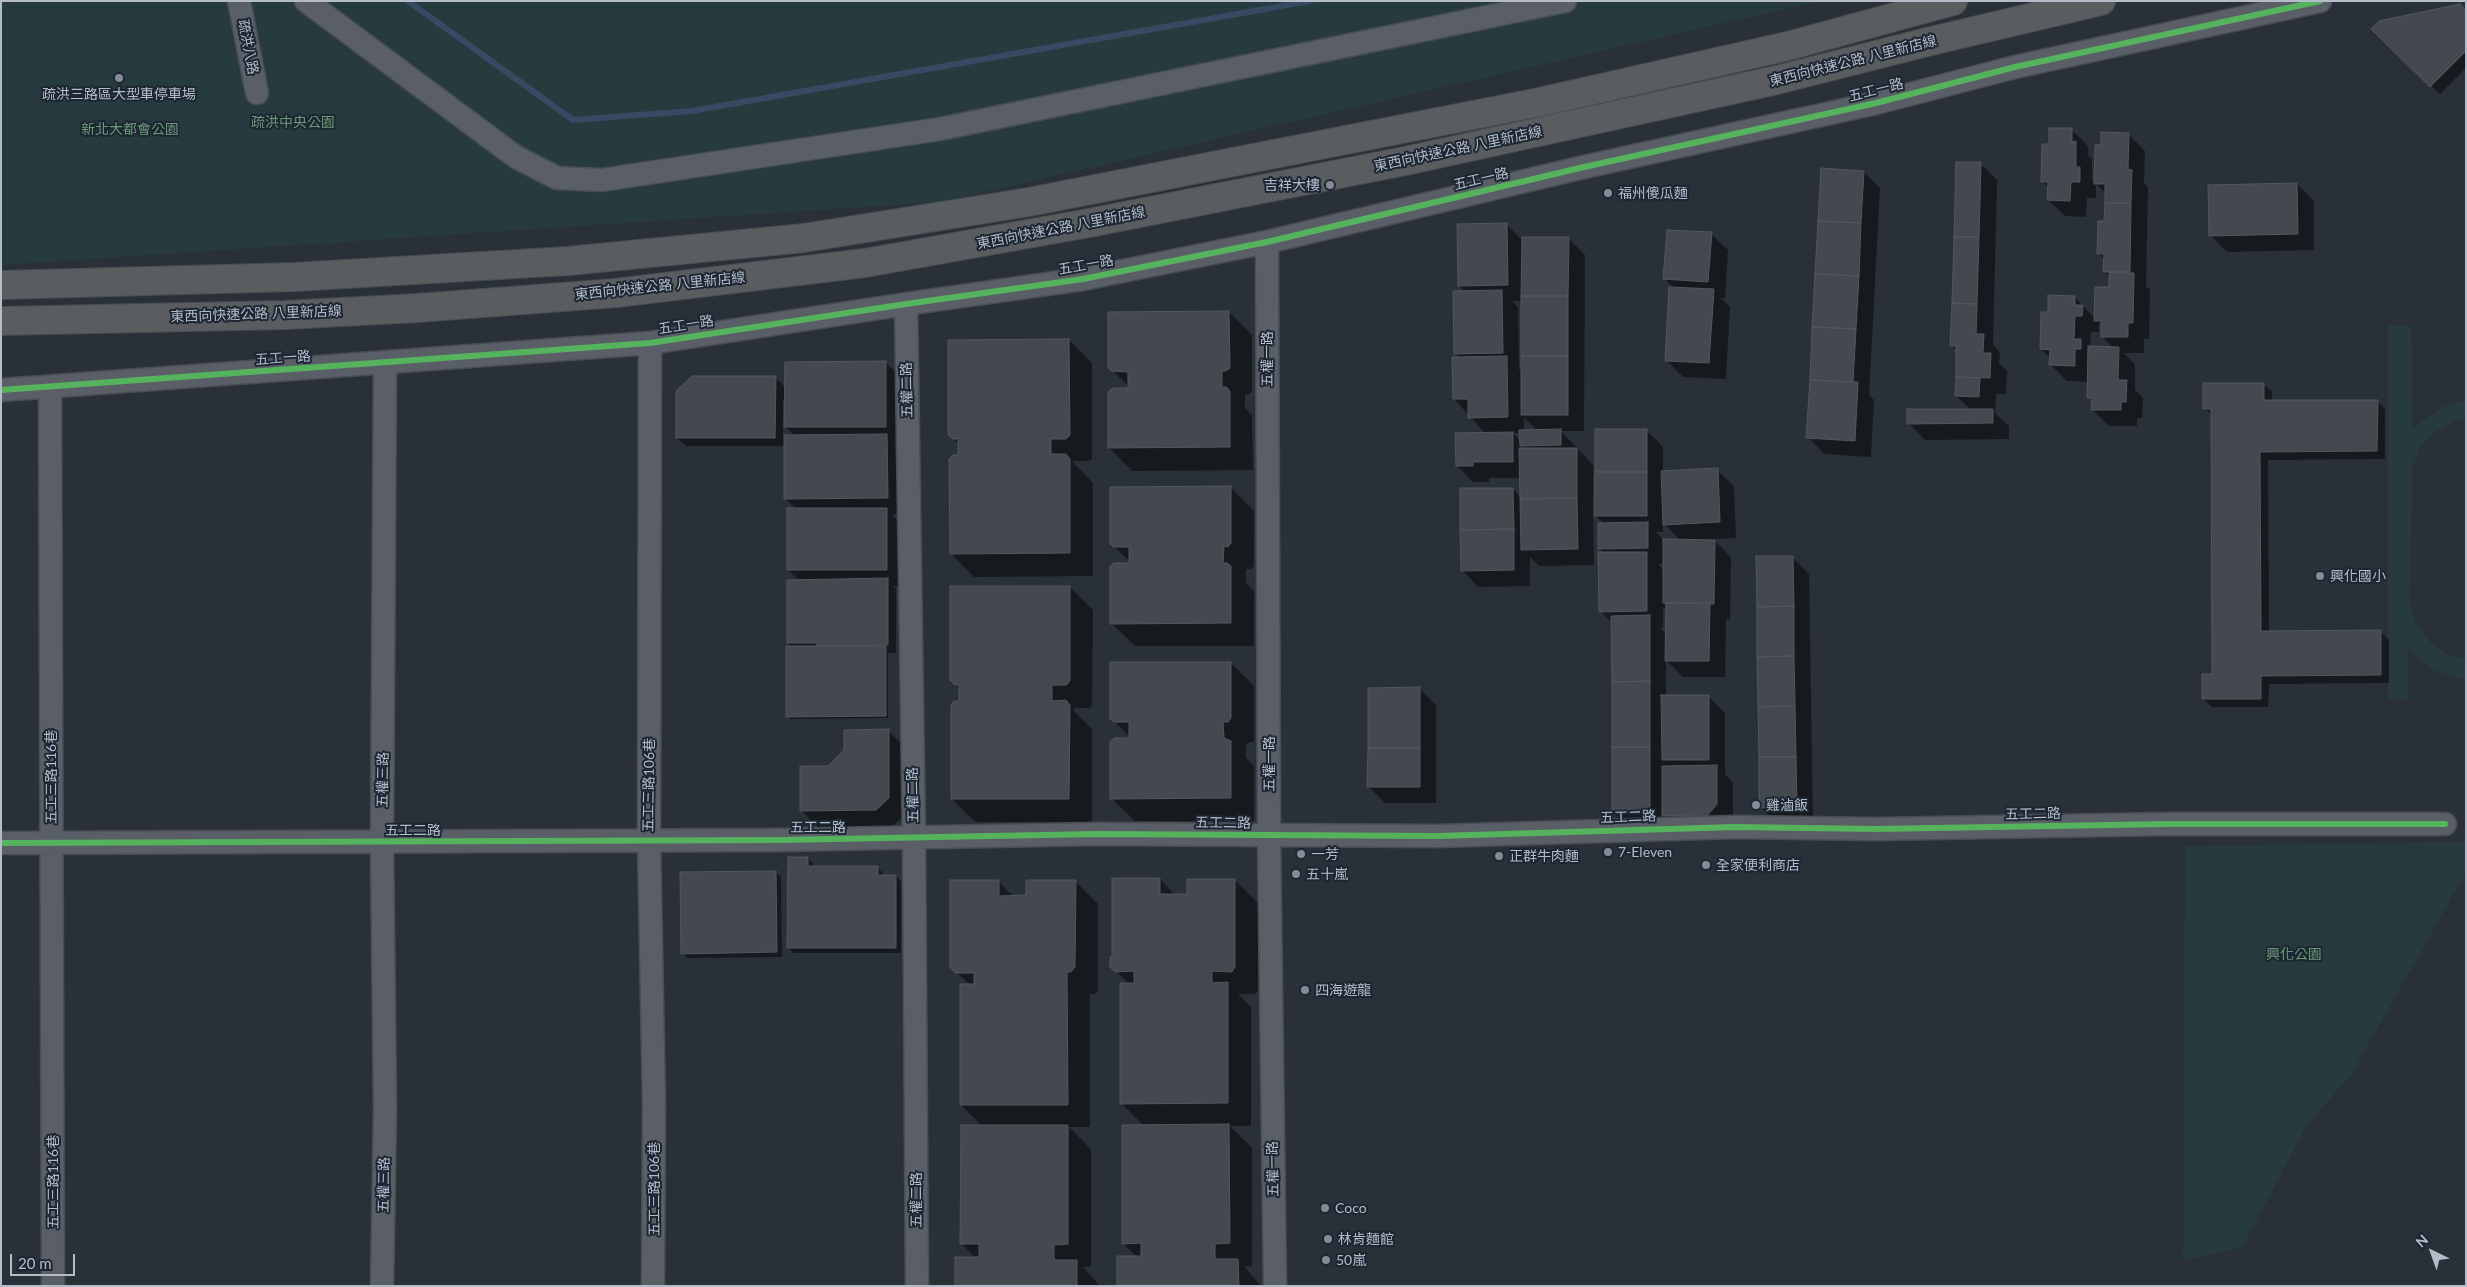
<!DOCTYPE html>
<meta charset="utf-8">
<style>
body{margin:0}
#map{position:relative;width:2467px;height:1287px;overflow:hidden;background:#2a3038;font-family:Lato,sans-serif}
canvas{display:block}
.frame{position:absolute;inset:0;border:2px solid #b4bcc9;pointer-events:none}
.north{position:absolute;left:2407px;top:1227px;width:50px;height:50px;-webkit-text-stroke:4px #1d2633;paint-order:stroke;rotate:318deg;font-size:14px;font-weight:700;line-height:20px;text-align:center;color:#b4bcc9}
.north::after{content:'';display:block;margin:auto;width:18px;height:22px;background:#b4bcc9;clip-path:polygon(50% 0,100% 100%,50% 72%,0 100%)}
.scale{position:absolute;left:10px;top:1254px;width:65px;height:22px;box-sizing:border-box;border:2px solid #b4bcc9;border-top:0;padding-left:6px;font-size:15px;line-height:18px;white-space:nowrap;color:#b4bcc9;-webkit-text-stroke:4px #1d2633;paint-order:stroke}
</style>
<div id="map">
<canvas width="2467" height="1287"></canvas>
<div class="frame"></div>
<div class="north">N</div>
<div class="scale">20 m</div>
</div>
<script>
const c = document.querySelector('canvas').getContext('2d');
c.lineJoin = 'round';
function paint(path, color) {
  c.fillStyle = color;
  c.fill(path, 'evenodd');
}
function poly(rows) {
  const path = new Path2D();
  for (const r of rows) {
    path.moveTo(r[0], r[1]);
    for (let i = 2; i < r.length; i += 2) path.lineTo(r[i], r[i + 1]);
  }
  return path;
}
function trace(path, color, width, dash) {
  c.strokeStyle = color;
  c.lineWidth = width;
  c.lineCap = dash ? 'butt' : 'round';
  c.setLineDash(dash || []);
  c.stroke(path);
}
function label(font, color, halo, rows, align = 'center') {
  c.font = font + ' Lato,"Noto Sans TC",sans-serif';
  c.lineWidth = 4;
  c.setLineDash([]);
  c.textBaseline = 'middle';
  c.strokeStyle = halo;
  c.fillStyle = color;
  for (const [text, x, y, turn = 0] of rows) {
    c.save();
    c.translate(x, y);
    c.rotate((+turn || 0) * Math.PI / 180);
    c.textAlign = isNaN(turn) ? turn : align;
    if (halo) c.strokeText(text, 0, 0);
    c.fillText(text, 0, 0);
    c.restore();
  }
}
paint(poly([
 [1,1,1821,1,940,202,341,242,330,245,311,244,1,265],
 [2388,325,2411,326,2413,428,2443,407,2466,401,2466,419,2455,421,2435,432,2420,448,2412,469,2410,602,2416,623,2429,641,2446,654,2466,660,2466,679,2457,679,2430,668,2408,649,2408,700,2388,699],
 [2466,842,2466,872,2351,1075,2306,1126,2243,1247,2183,1261,2185,846]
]), '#273a3e');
paint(poly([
 [2466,11,2466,68,2440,94,2373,29],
 [2072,130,2088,146,2088,155,2092,159,2092,181,2096,184,2097,146,2128,134,2145,151,2144,183,2148,187,2146,286,2150,290,2149,339,2144,339,2144,353,2124,353,2135,364,2135,390,2143,398,2142,418,2137,418,2137,426,2109,426,2092,409,2093,402,2088,397,2088,382,2067,381,2051,365,2051,359,2041,349,2049,314,2075,297,2096,320,2110,289,2110,278,2104,272,2105,260,2098,253,2105,222,2106,194,2096,184,2096,198,2087,198,2086,217,2065,216,2048,200,2049,188,2042,181,2050,145],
 [2099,323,2102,327,2102,336,2113,348,2090,347,2091,332,2099,332],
 [1981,164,1997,180,1993,345,2000,352,1999,363,2007,371,2006,394,1996,394,1995,413,2009,426,2009,439,1925,440,1908,423,1971,410,1956,396,1958,351,1951,345],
 [1864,172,1880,188,1869,395,1874,400,1871,457,1824,454,1808,437],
 [2297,184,2314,201,2314,250,2227,252,2210,235],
 [1506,224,1523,241,1568,238,1585,255,1584,431,1561,431,1593,465,1593,511,1596,511,1646,430,1663,447,1663,473,1717,470,1734,486,1736,538,1713,539,1731,557,1730,620,1726,619,1725,677,1683,677,1666,660,1666,696,1708,696,1725,713,1725,774,1733,783,1733,821,1630,829,1613,813,1613,624,1600,611,1604,553,1599,548,1604,524,1593,513,1594,565,1539,566,1530,557,1530,586,1478,587,1462,570,1513,489,1521,498,1521,478,1489,478,1489,482,1473,482,1457,466,1485,433,1454,399,1460,358,1455,353,1466,292,1460,286],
 [1512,301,1523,301,1522,373,1519,369,1518,307],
 [1524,417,1538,431,1524,431],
 [1513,433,1521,433,1521,442],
 [1663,522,1681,541,1665,541,1656,532,1663,532],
 [1658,564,1665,564,1665,571],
 [1663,608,1666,608,1666,634,1660,628,1663,627],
 [1711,234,1728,250,1725,298,1720,297,1730,307,1726,379,1683,377,1666,360,1674,288,1665,279],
 [1229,312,1252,335,1252,391,1250,394,1245,394,1245,408,1252,415,1253,470,1132,471,1109,448,1131,389,1110,368],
 [1069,340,1092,363,1092,459,1089,461,1072,461,1093,483,1093,576,974,577,951,554,959,444,949,434],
 [886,363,903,379,902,443,894,443,903,452,904,514,892,515,903,526,903,586,893,586,896,588,896,653,888,653,888,718,790,719,788,717,793,648,788,643,799,581,788,570,796,509,786,499,785,446,686,446,677,438,775,377,786,388],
 [783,400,786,400,786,427,795,436,783,437],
 [2263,384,2272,392,2272,402,2377,401,2385,409,2385,459,2268,460,2269,632,2380,631,2389,640,2389,683,2269,684,2268,707,2212,707,2203,699,2213,675,2213,416,2205,408],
 [1231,488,1254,511,1254,566,1251,569,1246,569,1246,583,1254,591,1254,646,1135,646,1111,623,1130,562,1111,543],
 [1792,557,1809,574,1813,823,1777,824,1761,807],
 [1070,587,1093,610,1092,705,1090,708,1074,708,1074,711,1092,729,1092,822,975,822,952,799,960,689,951,680],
 [1231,663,1254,686,1254,741,1246,744,1246,758,1254,766,1254,821,1135,821,1111,798,1132,739,1111,718],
 [1420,689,1436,705,1436,803,1385,803,1369,787],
 [888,731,905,747,905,815,893,826,818,827,801,810,829,767],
 [808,858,813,864,813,868,877,867,883,873,883,876,896,876,901,881,901,953,794,953,788,948],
 [776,872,781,877,782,957,688,958,682,953],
 [1160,879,1175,895,1189,895,1235,880,1258,903,1258,990,1255,994,1238,994,1251,1007,1251,1126,1230,1126,1252,1148,1252,1266,1244,1266,1261,1286,1118,1286,1138,1258,1123,1243,1144,1126,1122,1104,1129,984,1111,966],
 [998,881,1014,897,1028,897,1075,881,1098,904,1098,991,1095,994,1090,994,1090,1127,1069,1127,1091,1149,1091,1267,1083,1267,1100,1286,956,1286,976,1259,962,1244,983,1127,961,1105,970,985,956,972]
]), '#0007');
trace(poly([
 [408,1,573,120,692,111,1310,1]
]), '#384963', 6);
const building = poly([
 [2460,4,2466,10,2466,51,2430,87,2371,29,2379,21,2460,4],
 [2049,128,2072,128,2072,142,2076,141,2076,167,2080,167,2080,182,2071,182,2070,201,2047,200,2048,182,2041,182,2042,144,2049,144,2049,128],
 [2101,132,2129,133,2128,169,2132,170,2131,203,2105,203,2105,184,2094,184,2095,145,2101,144,2101,132],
 [1956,162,1981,162,1979,237,1954,237,1956,162],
 [1821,168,1864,171,1861,223,1818,221,1821,168],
 [2297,183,2298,234,2209,236,2208,185,2297,183],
 [2105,203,2131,203,2130,272,2103,272,2104,254,2097,254,2098,221,2104,221,2105,203],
 [1818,221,1861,223,1859,276,1815,274,1818,221],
 [1507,223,1508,285,1458,286,1457,224,1507,223],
 [1667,230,1712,232,1708,282,1663,279,1667,230],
 [1522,237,1569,237,1568,296,1521,296,1522,237],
 [1954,237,1979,237,1977,304,1952,303,1954,237],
 [2109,272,2134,273,2133,323,2128,323,2128,337,2101,337,2101,321,2094,321,2095,287,2109,287,2109,272],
 [1815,274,1859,276,1856,329,1812,327,1815,274],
 [1669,287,1714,289,1709,363,1665,361,1669,287],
 [1502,290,1503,353,1454,354,1453,291,1502,290],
 [2048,295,2075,296,2075,305,2083,305,2082,316,2075,316,2074,339,2081,339,2081,349,2075,349,2075,366,2049,365,2050,350,2040,349,2041,312,2048,312,2048,295],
 [1521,296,1568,296,1568,356,1521,356,1521,296],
 [1952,303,1977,304,1976,334,1984,334,1983,353,1991,353,1990,378,1956,377,1956,346,1950,346,1952,303],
 [1229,311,1230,368,1226,371,1222,371,1222,387,1226,387,1230,391,1230,447,1108,448,1108,392,1113,388,1128,388,1128,372,1112,371,1108,368,1108,312,1229,311],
 [1812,327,1856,329,1853,382,1810,380,1812,327],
 [1069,339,1070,435,1066,439,1051,439,1051,454,1066,454,1070,459,1070,553,950,554,949,459,953,455,958,455,958,439,953,439,948,435,948,340,1069,339],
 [2088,346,2119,347,2118,380,2127,380,2126,402,2121,402,2121,410,2091,410,2092,398,2087,398,2088,346],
 [1507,356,1508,417,1468,418,1468,399,1453,399,1452,357,1507,356],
 [1521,356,1568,356,1568,415,1521,415,1521,356],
 [886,361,886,427,784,427,785,362,886,361],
 [692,376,776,376,775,438,676,438,676,391,692,376],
 [1956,377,1980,378,1979,397,1955,396,1956,377],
 [1810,380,1858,382,1855,441,1806,438,1810,380],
 [2203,383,2264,383,2264,400,2378,400,2377,451,2260,452,2261,631,2381,630,2381,675,2261,676,2261,699,2202,699,2202,674,2212,674,2211,409,2203,409,2203,383],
 [1907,409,1993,409,1993,423,1907,424,1907,409],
 [1561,429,1561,445,1520,446,1519,430,1561,429],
 [1595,429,1647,429,1647,472,1595,472,1595,429],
 [1513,432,1513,462,1473,462,1473,466,1456,466,1455,433,1513,432],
 [887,434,888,498,784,499,784,435,887,434],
 [1519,448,1577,448,1577,498,1520,499,1519,448],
 [1718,468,1720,522,1663,525,1661,471,1718,468],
 [1595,472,1647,472,1647,516,1594,516,1595,472],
 [1231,486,1231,543,1228,547,1224,546,1223,563,1227,563,1231,566,1231,623,1110,624,1110,566,1114,563,1129,563,1129,547,1114,547,1110,544,1110,487,1231,486],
 [1460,488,1513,488,1514,529,1460,530,1460,488],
 [1577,498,1578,549,1521,550,1520,499,1577,498],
 [787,508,887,508,887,570,787,570,787,508],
 [1648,522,1648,548,1598,549,1598,523,1648,522],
 [1514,529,1514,570,1461,571,1460,530,1514,529],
 [1663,539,1715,540,1714,604,1663,603,1663,539],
 [1598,552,1647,552,1647,611,1599,612,1598,552],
 [1756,556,1793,556,1794,606,1757,607,1756,556],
 [888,578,888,645,817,646,817,643,787,643,787,580,888,578],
 [950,586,1070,586,1070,681,1066,685,1052,685,1052,701,1066,700,1070,705,1069,799,951,799,951,705,954,701,959,701,959,685,955,685,950,680,950,586],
 [1666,603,1710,603,1709,661,1665,661,1666,603],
 [1794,606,1794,656,1757,657,1757,607,1794,606],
 [1650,615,1650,681,1612,682,1611,616,1650,615],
 [786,646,886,646,886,716,786,717,786,646],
 [1794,656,1795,706,1758,707,1757,657,1794,656],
 [1110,662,1231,662,1231,718,1228,722,1223,722,1224,738,1231,741,1231,798,1110,799,1110,742,1114,738,1129,738,1129,722,1114,722,1110,719,1110,662],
 [1650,681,1650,747,1612,747,1612,682,1650,681],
 [1420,687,1420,748,1368,748,1368,688,1420,687],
 [1661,695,1709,695,1709,760,1662,760,1661,695],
 [1795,706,1796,757,1759,757,1758,707,1795,706],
 [889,729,889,798,876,810,800,811,800,766,828,766,844,750,844,730,889,729],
 [1612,747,1650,747,1650,813,1612,813,1612,747],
 [1368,748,1420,748,1420,787,1367,787,1368,748],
 [1759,757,1796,757,1797,807,1759,808,1759,757],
 [1717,765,1717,804,1707,816,1662,816,1662,766,1717,765],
 [788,857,808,857,808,866,878,866,878,875,896,875,896,948,787,948,788,857],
 [776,871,777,952,681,954,680,872,776,871],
 [1112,878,1160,878,1160,894,1187,894,1187,879,1235,879,1235,967,1232,972,1212,971,1212,983,1228,982,1228,1103,1120,1104,1120,983,1134,983,1134,971,1115,972,1110,967,1110,957,1112,957,1112,878],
 [950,880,999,880,999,896,1026,895,1026,880,1076,880,1075,967,1071,972,1067,972,1068,1105,960,1105,960,984,974,984,974,973,955,973,950,967,950,880],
 [1229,1124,1230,1243,1215,1244,1215,1259,1238,1259,1239,1286,1117,1286,1117,1256,1141,1256,1141,1243,1122,1244,1122,1125,1229,1124],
 [961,1125,1068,1125,1068,1244,1054,1245,1054,1260,1077,1260,1077,1286,955,1286,955,1257,979,1257,979,1244,960,1244,961,1125]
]);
paint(building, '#444950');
trace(building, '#52575f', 1);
const street = poly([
 [239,1,257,93],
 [306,1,516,157,557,178,602,180,940,129,1565,1],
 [1267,242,1269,836,1275,1286],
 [906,304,914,839,917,1286],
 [650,343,649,841,654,1103,653,1286],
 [50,388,53,1286],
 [1,390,650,343,906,304,1083,279,1267,242,1584,167,1876,103,2015,67,2320,1],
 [1,843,781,840,1096,834,1438,836,1735,827,1876,829,2167,824,2445,824],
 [382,1286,385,1110,382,843,385,364]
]);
const highway = poly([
 [1,285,295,277,568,261,804,238,1029,202,1540,102,1788,46,1953,1],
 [1,321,285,315,417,308,616,293,865,263,1089,223,1405,161,1777,80,1927,42,2101,1]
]);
trace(street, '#484c53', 25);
trace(highway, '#474c53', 30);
trace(street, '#5a5e66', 22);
trace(highway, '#5a5d60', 28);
trace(poly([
 [1,390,650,343,906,304,1083,279,1267,242,1584,167,1876,103,2015,67,2320,1],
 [1,843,781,840,1096,834,1438,836,1735,827,1876,829,2167,824,2445,824]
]), '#56b35d', 6);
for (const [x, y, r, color] of [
 [119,78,5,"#848b96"],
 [1330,185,5,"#848b96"],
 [1608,193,5,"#848b96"],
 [2320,576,5,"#848b96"],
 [1756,805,5,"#848b96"],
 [1608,852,5,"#848b96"],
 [1301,854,5,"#848b96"],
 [1499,856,5,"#848b96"],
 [1706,865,5,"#848b96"],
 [1296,874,5,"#848b96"],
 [1305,990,5,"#848b96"],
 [1325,1208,5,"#848b96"],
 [1328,1239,5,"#848b96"],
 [1326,1260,5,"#848b96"]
]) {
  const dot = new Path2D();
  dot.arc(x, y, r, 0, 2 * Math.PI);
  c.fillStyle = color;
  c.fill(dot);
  trace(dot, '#1d2633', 2);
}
label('14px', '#b4bcc9', '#1d2633', [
 ["疏洪八路",248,47,79],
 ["東西向快速公路 八里新店線",1853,61,-14],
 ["五工一路",1876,90,-14],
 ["東西向快速公路 八里新店線",1458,149,-12],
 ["五工一路",1481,179,-13],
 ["東西向快速公路 八里新店線",1061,228,-11],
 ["五工一路",1086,265,-10],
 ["東西向快速公路 八里新店線",660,286,-6],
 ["東西向快速公路 八里新店線",256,314,-2],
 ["五工一路",686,325,-9],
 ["五工一路",283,358,-4],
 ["五權一路",1267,359,-90],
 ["五權二路",907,390,-91],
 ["五權一路",1269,764,-90],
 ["五工三路116巷",51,777,-90],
 ["五權三路",383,780,-89],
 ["五工三路106巷",649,785,-89],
 ["五權二路",913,795,-91],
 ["五工二路",2033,814,-1],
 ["五工二路",1628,817,-2],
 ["五工二路",1223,823,1],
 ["五工二路",818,827],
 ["五工二路",413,830],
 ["五權一路",1273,1169,-91],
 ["五工三路116巷",53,1182,-90],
 ["五權三路",384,1185,-89],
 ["五工三路106巷",654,1189,-90],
 ["五權二路",916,1200,-90]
]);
label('14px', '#b4bcc9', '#1d2633', [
 ["疏洪三路區大型車停車場",119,94,"center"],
 ["吉祥大樓",1320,185,"right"],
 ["福州傻瓜麵",1618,193],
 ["興化國小",2330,576],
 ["雞滷飯",1766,805],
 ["7-Eleven",1618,852],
 ["一芳",1311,854],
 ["正群牛肉麵",1509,856],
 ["全家便利商店",1716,865],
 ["五十嵐",1306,874],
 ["四海遊龍",1315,990],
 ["Coco",1335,1208],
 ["林肯麵館",1338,1239],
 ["50嵐",1336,1260]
], 'left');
label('14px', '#6b9a76', '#1d2633', [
 ["疏洪中央公園",293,122],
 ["新北大都會公園",130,129],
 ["興化公園",2294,954]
]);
</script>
